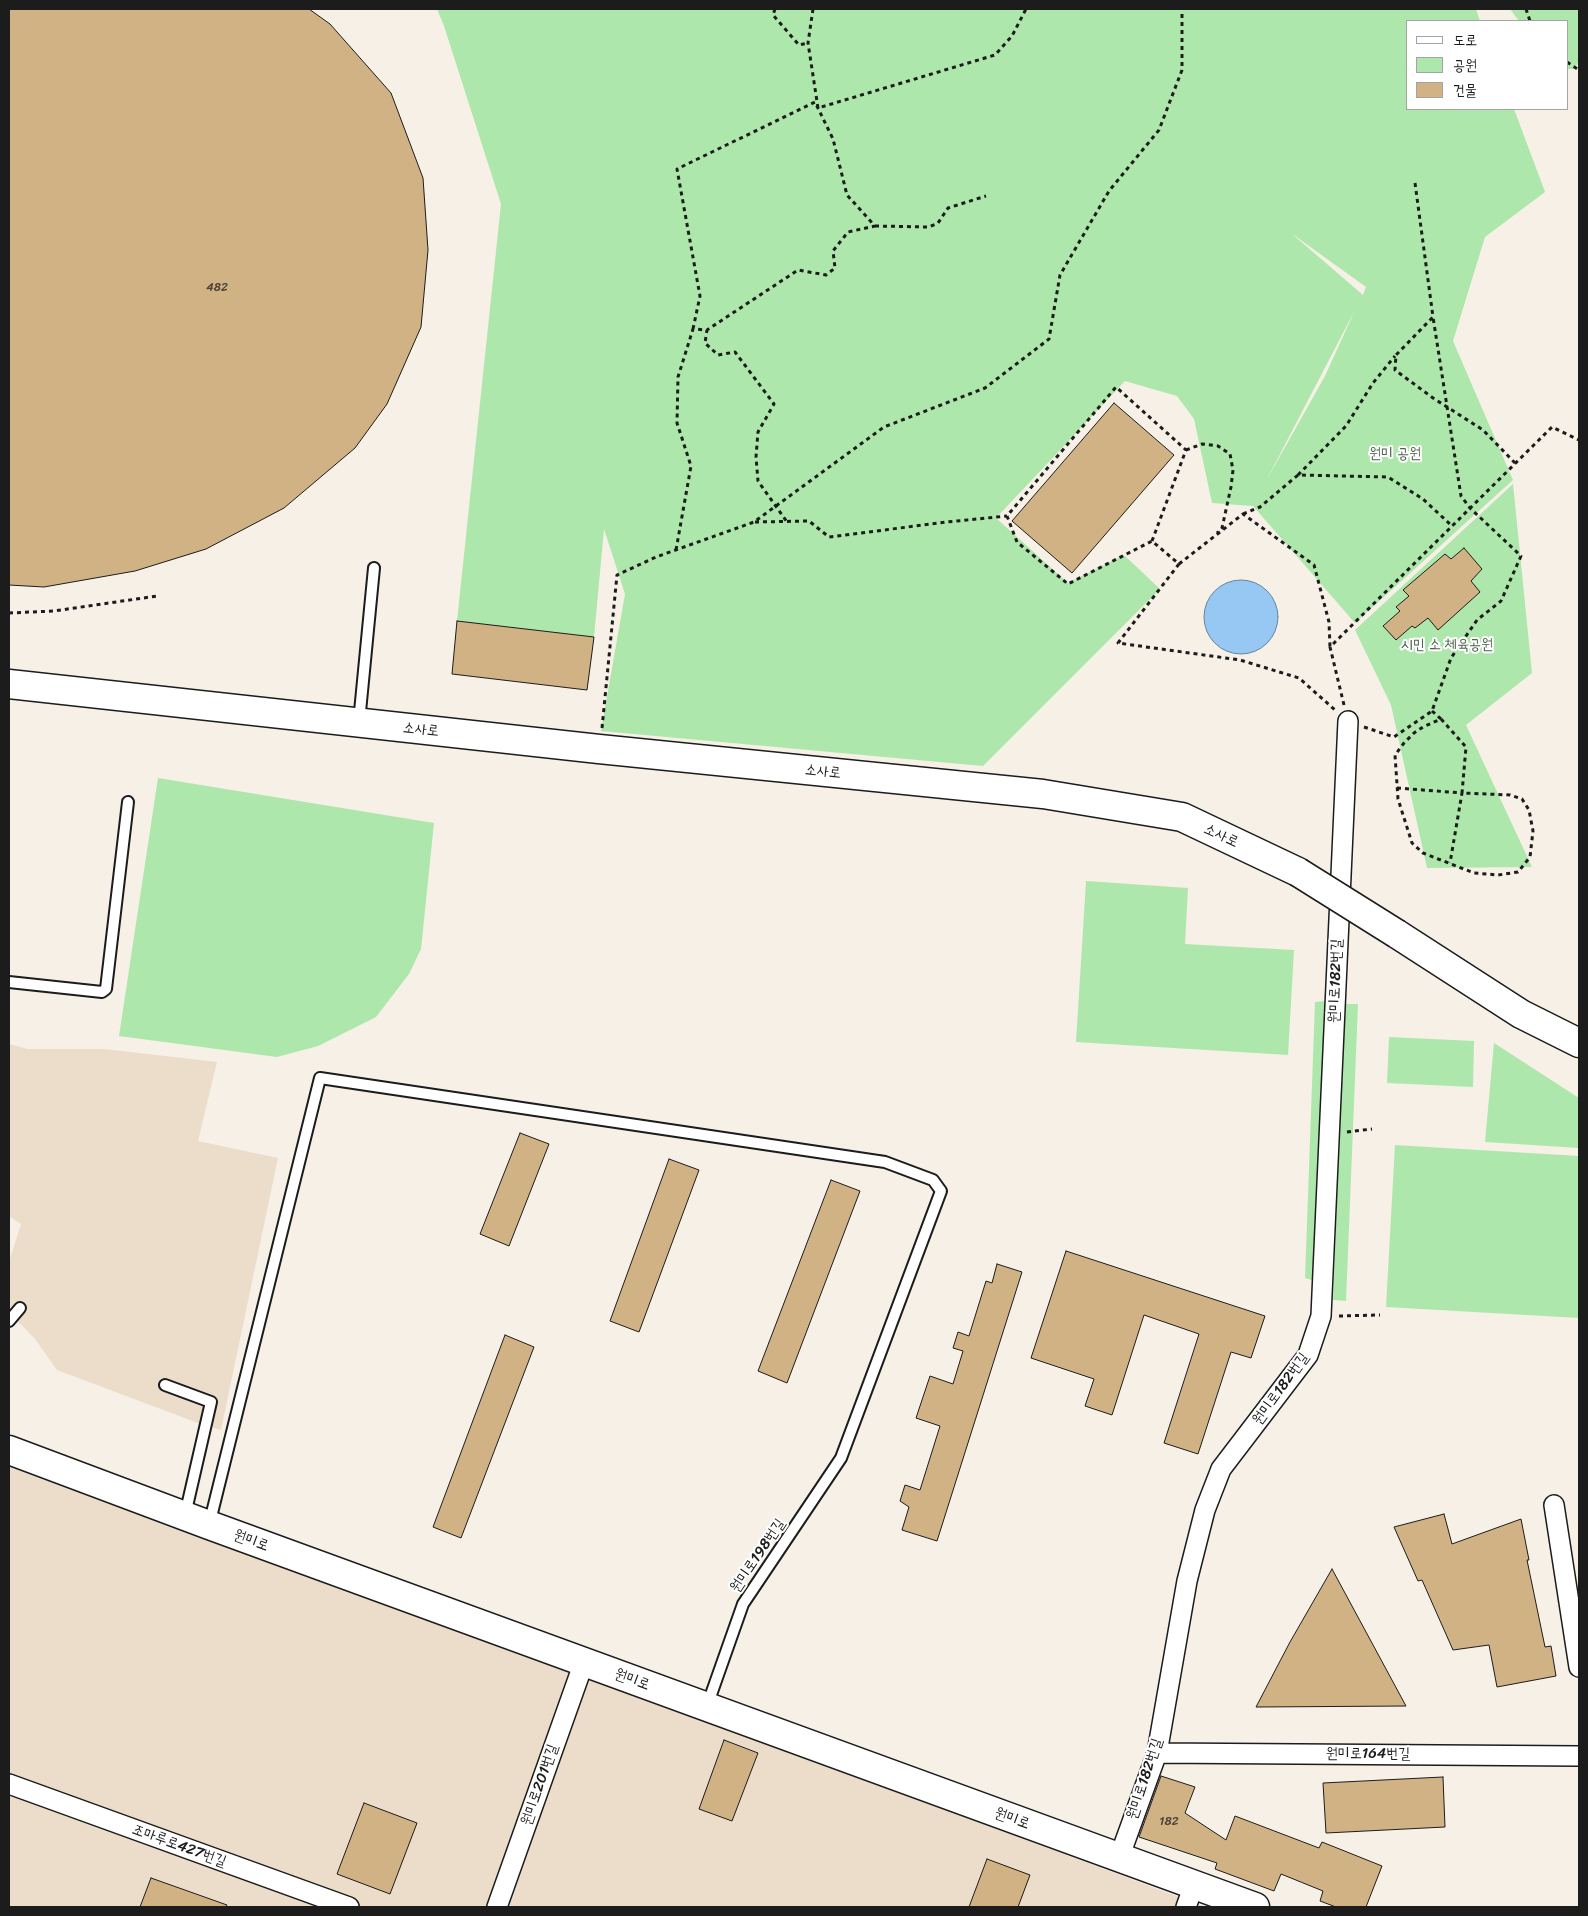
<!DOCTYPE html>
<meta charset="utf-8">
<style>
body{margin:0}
#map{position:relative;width:1588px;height:1916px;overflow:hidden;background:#f6f0e7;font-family:Sriracha,"Poor Story",sans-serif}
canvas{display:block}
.frame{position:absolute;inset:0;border:10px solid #1c1c1c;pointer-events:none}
.legend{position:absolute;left:1406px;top:20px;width:162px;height:90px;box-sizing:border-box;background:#fff;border:1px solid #a4a4a4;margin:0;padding:6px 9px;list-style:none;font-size:15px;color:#1c1c1c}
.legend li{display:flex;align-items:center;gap:10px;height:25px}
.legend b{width:25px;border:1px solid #a4a4a4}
</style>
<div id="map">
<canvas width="1588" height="1916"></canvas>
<div class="frame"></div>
<ul class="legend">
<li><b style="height:6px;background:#fff"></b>도로</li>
<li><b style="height:14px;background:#aee7ab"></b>공원</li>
<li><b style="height:14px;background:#d1b285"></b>건물</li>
</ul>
</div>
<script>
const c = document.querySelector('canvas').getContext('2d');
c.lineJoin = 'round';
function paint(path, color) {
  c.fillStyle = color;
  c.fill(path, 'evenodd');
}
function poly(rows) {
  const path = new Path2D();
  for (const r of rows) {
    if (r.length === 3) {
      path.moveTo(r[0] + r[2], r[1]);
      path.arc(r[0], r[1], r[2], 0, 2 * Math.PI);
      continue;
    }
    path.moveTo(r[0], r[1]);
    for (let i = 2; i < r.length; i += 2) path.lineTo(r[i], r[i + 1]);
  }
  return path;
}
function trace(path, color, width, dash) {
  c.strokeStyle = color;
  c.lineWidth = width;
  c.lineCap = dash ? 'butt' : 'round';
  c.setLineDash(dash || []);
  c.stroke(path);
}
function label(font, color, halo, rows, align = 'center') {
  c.font = font + ' Sriracha,"Poor Story",sans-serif';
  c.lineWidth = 4;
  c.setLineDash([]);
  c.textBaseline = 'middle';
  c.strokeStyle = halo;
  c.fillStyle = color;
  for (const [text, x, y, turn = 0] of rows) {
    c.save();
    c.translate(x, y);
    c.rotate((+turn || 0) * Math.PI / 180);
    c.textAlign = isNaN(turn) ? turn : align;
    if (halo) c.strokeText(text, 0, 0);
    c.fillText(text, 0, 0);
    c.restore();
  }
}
paint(poly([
 [9,1044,28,1049,104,1049,217,1062,198,1141,278,1158,221,1430,198,1423,57,1370,35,1339,9,1312,9,1262,21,1224,9,1216],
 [9,1460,149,1513,1206,1907,9,1907]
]), '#ebddca');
paint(poly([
 [437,9,1476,9,1480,21,1407,21,1407,109,1514,109,1545,192,1485,237,1453,341,1513,480,1355,623,1253,506,1212,503,1194,419,1177,396,1125,381,996,518,1068,583,1124,555,1160,589,983,766,601,731,625,594,604,529,594,637,457,621,501,204,444,26],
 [1291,233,1366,287,1363,295],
 [1355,310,1325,376,1266,481],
 [1510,9,1579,9,1579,60,1575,69,1567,69,1567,21,1519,21],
 [1513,484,1532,673,1466,725,1532,867,1427,868,1391,705,1355,630],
 [158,778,434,823,421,949,409,974,376,1017,318,1046,277,1057,119,1036],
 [1086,881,1188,888,1185,944,1294,950,1288,1055,1076,1042],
 [1326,1001,1315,1281,1305,1278,1315,1002],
 [1345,1004,1358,1004,1346,1301,1333,1300],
 [1389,1037,1474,1041,1473,1087,1387,1083],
 [1494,1043,1579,1098,1579,1148,1485,1142],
 [1395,1145,1579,1156,1579,1318,1386,1307]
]), '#aee7ab');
const water = poly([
 [1241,617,37]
]);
paint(water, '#96c8f3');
trace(water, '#65839d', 1);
const building = poly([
 [9,9,309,9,330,24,391,93,423,178,428,250,421,327,387,404,355,448,284,508,206,549,135,571,44,587,9,585,9,9],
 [1114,403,1174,455,1072,573,1012,521,1114,403],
 [1464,548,1482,569,1471,581,1480,592,1438,630,1428,618,1415,628,1412,626,1396,640,1383,626,1400,611,1396,607,1409,596,1403,590,1445,554,1451,559,1464,548],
 [457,621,594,637,587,690,452,674,457,621],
 [520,1133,549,1144,509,1246,480,1234,520,1133],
 [669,1159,699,1170,639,1332,610,1321,669,1159],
 [831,1180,860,1191,787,1383,758,1371,831,1180],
 [1066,1251,1265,1316,1251,1358,1231,1352,1198,1454,1164,1443,1199,1334,1144,1315,1112,1415,1085,1406,1094,1379,1031,1358,1066,1251],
 [997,1264,1022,1272,937,1541,902,1530,909,1507,900,1501,905,1485,920,1490,940,1426,916,1418,930,1376,953,1384,963,1351,953,1348,958,1332,969,1336,986,1281,992,1283,997,1264],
 [505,1335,534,1347,461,1538,433,1527,505,1335],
 [1444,1514,1452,1544,1521,1519,1529,1560,1527,1560,1545,1647,1551,1646,1556,1676,1497,1687,1489,1645,1453,1650,1422,1580,1418,1581,1394,1527,1444,1514],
 [1332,1569,1406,1706,1256,1707,1290,1642,1332,1569],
 [724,1740,758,1753,732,1821,699,1809,724,1740],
 [1161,1776,1195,1787,1185,1813,1226,1840,1235,1816,1319,1848,1322,1842,1382,1866,1366,1907,1336,1907,1320,1901,1323,1891,1281,1874,1274,1891,1215,1869,1217,1863,1139,1837,1161,1776],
 [1443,1777,1445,1827,1326,1833,1323,1783,1443,1777],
 [364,1803,417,1823,390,1894,337,1874,364,1803],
 [987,1859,1030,1875,1018,1907,969,1907,987,1859],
 [151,1878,227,1905,226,1907,140,1907,151,1878]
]);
paint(building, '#d1b285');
trace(building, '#1c1c1c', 1);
const lane = poly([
 [359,722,374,568],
 [9,982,102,992,106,989,128,802],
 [9,1321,20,1308],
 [165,1385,211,1402,185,1515],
 [209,1525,320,1078,885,1162,933,1180,941,1191,841,1458,743,1604,707,1706]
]);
const street = poly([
 [1554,1505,1579,1667],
 [1157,1753,1579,1756],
 [9,1784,349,1907],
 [1119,1858,1157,1753,1187,1581,1205,1510,1221,1469,1308,1355,1321,1316,1348,721],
 [497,1907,584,1662],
 [1186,1907,1194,1885]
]);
const secondary = poly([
 [9,684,599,749,1043,794,1182,817,1298,872],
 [1397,934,1521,1014,1579,1043],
 [9,1450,209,1525,1255,1907]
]);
trace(lane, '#1c1c1c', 14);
trace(street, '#1c1c1c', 22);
trace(secondary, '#1c1c1c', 31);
trace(poly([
 [775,9,773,15,799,45,808,43],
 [813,9,808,43,818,108,995,55,1012,36,1026,9],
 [1526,9,1530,21],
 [1567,62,1579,70],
 [1415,183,1433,317,1396,355,1395,370,1433,398,1483,430,1515,463],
 [875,226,929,227,938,223,948,208,986,196],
 [693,329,700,296,677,169,815,102,833,139,847,195,875,226,848,232,833,251,835,268,826,275,798,270,707,330],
 [1186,450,1202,444,1218,446,1230,454,1233,470,1231,487,1222,528,1217,533],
 [1298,475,1346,426,1373,383,1395,356],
 [1243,514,1260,507,1298,475,1388,477,1423,499,1452,526],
 [755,522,809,521,829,537,947,522,1007,516],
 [1152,541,1186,450,1116,387,1007,516,1017,542,1068,584,1152,541,1179,564,1118,643,1240,660,1299,678,1335,710],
 [676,550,691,466,677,423,678,377,693,329,707,330,705,343,718,355,735,352,774,404,758,432,756,457,758,481,787,522],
 [1179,564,1243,514,1314,565,1329,622,1330,647],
 [9,613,54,611,157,596],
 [1344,705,1330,647,1552,427,1579,440],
 [1432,711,1441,719,1423,727,1414,733,1404,743,1395,755,1398,799,1412,843,1423,853,1474,873,1498,875,1518,872,1530,857,1533,831,1529,810,1522,799,1510,795,1462,793,1466,747,1441,719],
 [1364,727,1394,737,1432,711,1451,658,1477,620,1501,601,1521,556,1470,508,1461,496,1433,317],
 [602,728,617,575,656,557,754,522,884,427,985,388,1049,339,1060,275,1109,191,1159,130,1182,70,1182,9],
 [1397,788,1462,793,1450,863],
 [1347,1132,1372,1129],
 [1339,1316,1380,1315]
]), '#1c1c1c', 3, [4, 4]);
trace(lane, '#fff', 10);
trace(street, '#fff', 19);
trace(secondary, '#fff', 28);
const secondaryBridge = poly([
 [1298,872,1397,934]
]);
trace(secondaryBridge, '#1c1c1c', 31, []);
trace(secondaryBridge, '#fff', 28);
label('12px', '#494236', null, [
 ["482",217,288],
 ["182",1169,1822]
]);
label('15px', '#4f634e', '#fff', [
 ["원미 공원",1395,454],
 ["시민 소 체육공원",1447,645]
]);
label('15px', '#1c1c1c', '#fff', [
 ["소사로",421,730,6],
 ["소사로",823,772,6],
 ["소사로",1221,836,25],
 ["원미로182번길",1336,981,-88],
 ["원미로182번길",1281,1389,-54],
 ["원미로",251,1541,20],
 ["원미로198번길",758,1556,-56],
 ["원미로",632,1680,20],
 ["원미로164번길",1368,1754],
 ["원미로182번길",1145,1779,-72],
 ["원미로201번길",540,1785,-71],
 ["원미로",1012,1819,20],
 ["조마루로427번길",179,1846,20]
]);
</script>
